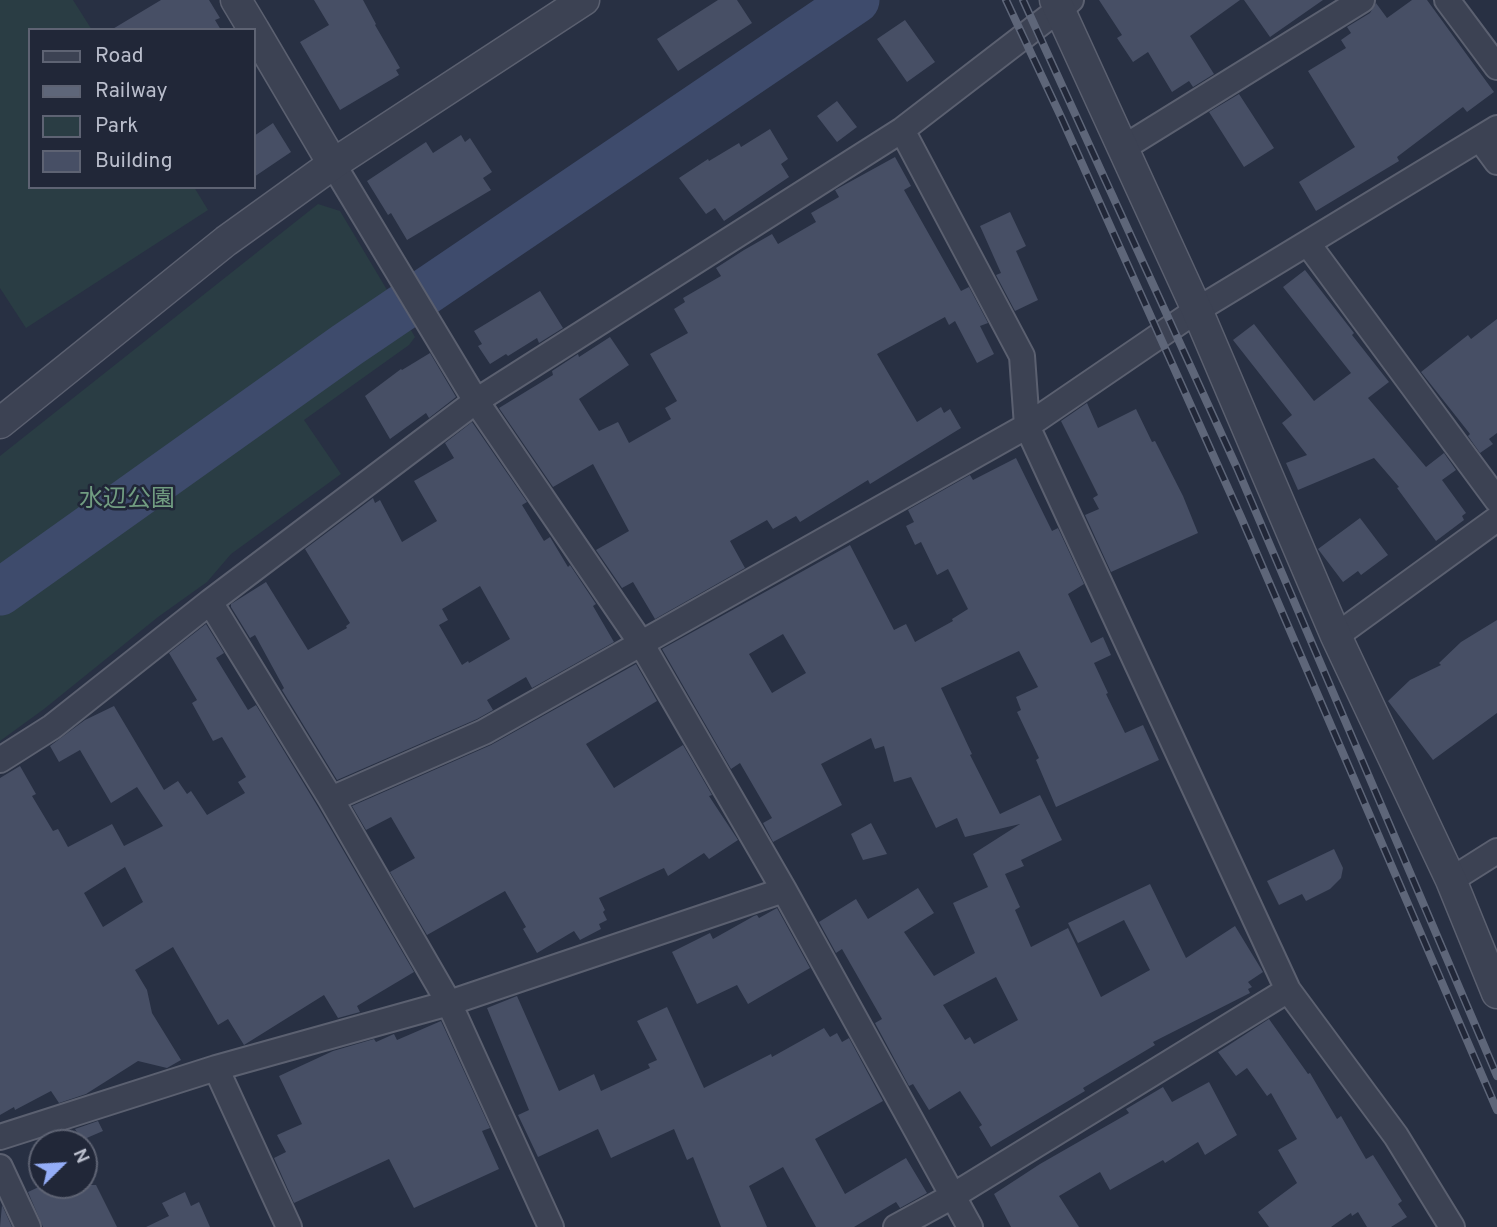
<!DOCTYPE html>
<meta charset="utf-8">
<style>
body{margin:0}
#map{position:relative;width:1497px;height:1227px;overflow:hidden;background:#283043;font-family:Overpass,sans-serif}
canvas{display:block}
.legend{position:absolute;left:28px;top:28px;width:228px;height:161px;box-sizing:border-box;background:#212738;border:2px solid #5e6373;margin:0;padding:9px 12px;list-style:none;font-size:21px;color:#babecc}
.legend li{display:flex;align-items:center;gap:14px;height:35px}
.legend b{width:35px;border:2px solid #5e6373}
.north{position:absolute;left:28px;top:1129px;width:70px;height:70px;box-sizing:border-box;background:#212738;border:2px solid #5e6373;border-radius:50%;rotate:66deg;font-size:19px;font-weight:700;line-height:28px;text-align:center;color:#babecc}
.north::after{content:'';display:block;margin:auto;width:24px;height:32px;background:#94adf7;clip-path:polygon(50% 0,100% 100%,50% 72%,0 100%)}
</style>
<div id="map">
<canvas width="1497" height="1227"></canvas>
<ul class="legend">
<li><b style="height:9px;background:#3c4253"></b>Road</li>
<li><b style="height:9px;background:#5e6679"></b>Railway</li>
<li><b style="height:19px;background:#2a3d44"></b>Park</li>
<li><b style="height:19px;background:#474f65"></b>Building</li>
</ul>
<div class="north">N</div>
</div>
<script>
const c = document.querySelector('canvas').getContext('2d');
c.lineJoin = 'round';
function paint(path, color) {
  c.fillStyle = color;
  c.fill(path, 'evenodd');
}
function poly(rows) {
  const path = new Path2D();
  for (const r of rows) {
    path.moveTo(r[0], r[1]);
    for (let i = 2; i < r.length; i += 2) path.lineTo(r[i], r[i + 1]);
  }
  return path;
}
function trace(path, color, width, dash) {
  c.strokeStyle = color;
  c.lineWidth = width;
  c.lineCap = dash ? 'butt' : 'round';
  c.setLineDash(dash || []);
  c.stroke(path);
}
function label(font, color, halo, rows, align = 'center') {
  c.font = font + ' Overpass,"Noto Sans JP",sans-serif';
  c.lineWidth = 5;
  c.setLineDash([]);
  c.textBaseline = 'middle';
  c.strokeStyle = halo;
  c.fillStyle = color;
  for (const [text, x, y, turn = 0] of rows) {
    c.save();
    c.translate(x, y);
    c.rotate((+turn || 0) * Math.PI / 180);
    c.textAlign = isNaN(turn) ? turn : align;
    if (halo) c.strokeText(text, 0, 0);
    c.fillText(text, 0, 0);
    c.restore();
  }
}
paint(poly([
 [0,0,73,0,92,30,30,30,30,187,194,187,208,210,26,328,0,288],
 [318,204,340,211,415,337,409,345,304,420,341,474,231,554,207,582,158,617,44,709,0,741,0,456]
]), '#2a3d44');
trace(poly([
 [0,592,347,345,856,0]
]), '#3e4b6c', 47);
paint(poly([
 [161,0,209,0,220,18,215,20,221,30,111,30],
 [314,0,363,0,376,24,375,25,400,68,396,70,399,75,340,110,300,42,329,25],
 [718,0,737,0,752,23,678,71,657,39],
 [1099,0,1240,0,1190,36,1214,74,1193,87,1189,81,1172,92,1148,52,1133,62,1117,38,1122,35],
 [1244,0,1323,0,1270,37],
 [1412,0,1427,0,1494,92,1467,112,1463,107,1397,157,1399,161,1316,211,1299,182,1355,147,1308,71,1346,48,1341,40,1351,33,1347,27,1370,13,1376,3,1387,18],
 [905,20,935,62,907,82,877,39],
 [1239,94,1274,148,1244,167,1209,112],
 [837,101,857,127,837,142,817,116],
 [273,123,291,152,254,177,254,136],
 [770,129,788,159,781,164,789,177,724,221,715,208,706,214,679,178,708,159,709,161,739,143,741,147],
 [461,135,465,142,470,138,492,172,483,178,491,190,407,240,391,213,388,215,367,181,426,142,433,153],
 [895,157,911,186,904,190,961,291,969,287,988,323,980,326,994,354,977,363,955,321,949,325,945,317,877,354,917,422,941,407,944,413,950,409,961,428,870,484,868,480,800,522,796,516,773,529,767,520,730,541,745,568,655,619,633,582,622,588,596,550,629,531,593,464,553,487,499,408,553,375,552,371,578,354,579,357,610,337,629,365,579,399,599,431,618,422,629,443,671,419,665,408,677,401,650,354,688,333,674,309,685,302,683,298,721,276,716,268,744,250,772,234,778,244,816,222,811,213,839,197,835,190],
 [1010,212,1026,246,1016,251,1038,300,1015,311,996,275,1001,273,980,226],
 [1305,270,1354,333,1352,335,1389,382,1368,398,1426,467,1444,453,1456,470,1442,480,1466,513,1462,516,1464,520,1436,541,1397,488,1399,487,1374,458,1298,490,1286,463,1307,455,1282,423,1292,415,1233,340,1254,324,1314,401,1351,373,1283,287],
 [540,291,563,328,539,343,537,338,508,356,506,354,490,364,478,346,482,344,474,331],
 [1497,319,1497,433,1489,439,1493,444,1480,453,1468,436,1470,434,1421,372,1468,335,1471,339],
 [430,353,456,397,429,418,426,413,390,439,365,396,401,369,402,370],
 [1087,403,1098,428,1136,409,1152,442,1155,441,1183,496,1198,533,1111,572,1085,515,1099,509,1093,498,1098,495,1061,421],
 [472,422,527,502,522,505,544,541,550,537,568,567,570,565,596,604,593,606,614,642,532,688,526,677,487,700,493,710,477,719,337,780,282,690,284,688,255,635,250,638,231,607,231,604,266,582,308,650,347,628,346,626,350,623,305,549,373,498,375,503,380,500,402,542,437,521,414,481,454,458,445,443],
 [480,586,510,639,469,663,468,661,462,665,439,625,448,620,442,609],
 [1016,458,1052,531,1058,528,1084,584,1068,594,1091,643,1103,637,1111,655,1094,663,1108,693,1106,694,1125,733,1143,725,1159,760,1056,807,1036,760,1039,758,1017,712,1021,710,1016,697,1038,687,1019,651,941,688,972,754,970,755,1000,814,1040,795,1062,840,1021,860,1024,866,1005,874,1020,907,1015,910,1031,947,1068,928,1101,997,1150,970,1124,920,1078,943,1068,923,1150,884,1186,958,1235,926,1263,972,1248,982,1252,987,1248,989,1250,993,1153,1042,1155,1045,1083,1088,1085,1091,991,1147,979,1127,982,1125,960,1091,929,1110,913,1084,909,1086,875,1023,882,1019,842,949,836,953,819,922,856,899,868,919,918,888,934,913,904,932,934,976,975,953,953,903,988,887,973,854,1020,824,965,837,957,818,936,828,911,777,894,782,884,746,875,749,871,738,821,764,842,805,773,842,763,823,772,818,740,763,731,769,662,649,850,545,894,630,906,624,915,642,953,621,952,619,968,609,948,569,937,575,921,542,915,545,906,526,914,522,908,510,970,475,973,480],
 [783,634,806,673,772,693,749,654],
 [996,977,1018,1020,974,1044,970,1037,965,1040,943,1005],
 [1360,518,1388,555,1361,575,1358,571,1343,582,1318,549],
 [1497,620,1497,713,1433,760,1388,701,1410,680,1441,665,1439,663,1461,642],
 [206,624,224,653,216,658,248,710,256,705,318,807,414,972,357,1006,360,1012,338,1018,324,995,244,1045,228,1019,218,1025,173,947,135,970,147,990,152,1013,181,1060,167,1068,138,1061,86,1094,59,1103,51,1091,15,1110,14,1107,0,1115,0,778,20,766,36,794,32,796,53,831,58,829,68,847,112,824,124,846,163,826,137,787,111,803,80,750,59,762,50,746,85,720,114,706,164,790,178,781,187,794,191,791,207,815,245,793,238,782,246,777,222,737,213,741,192,703,197,700,169,653],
 [125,867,143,902,103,927,84,893],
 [636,664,657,701,586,744,614,788,683,745,712,795,709,796,738,840,709,859,704,853,668,876,664,868,599,898,605,910,603,912,607,920,599,924,601,929,580,940,574,931,537,953,523,929,526,927,505,891,427,935,390,872,415,858,391,817,366,830,352,806,491,745],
 [871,823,887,854,863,860,851,834],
 [1334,849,1343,868,1341,878,1330,889,1306,901,1302,894,1279,905,1267,881],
 [777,908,810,968,748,1004,737,985,697,1004,672,952,710,933,713,939,754,916,757,915,759,918],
 [517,996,559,1091,594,1074,601,1091,650,1068,648,1064,657,1060,637,1021,667,1007,704,1088,771,1054,772,1057,824,1028,830,1037,837,1033,842,1042,849,1038,883,1101,815,1139,845,1194,906,1158,927,1193,900,1208,896,1202,854,1227,816,1227,783,1167,749,1186,767,1227,721,1227,693,1157,687,1160,674,1129,611,1158,598,1129,538,1157,518,1115,529,1110,487,1008],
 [1269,1019,1308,1074,1310,1073,1337,1119,1341,1116,1366,1159,1373,1155,1402,1201,1398,1204,1407,1217,1391,1227,1367,1227,1358,1212,1352,1216,1351,1213,1331,1227,1269,1227,1258,1212,1297,1183,1278,1150,1297,1139,1271,1093,1267,1096,1247,1068,1236,1076,1218,1052],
 [441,1021,490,1128,482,1131,499,1169,414,1208,389,1159,294,1203,274,1158,286,1152,277,1135,302,1124,279,1076,333,1051,374,1039,376,1042,394,1034,397,1040],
 [1209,1082,1237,1135,1205,1155,1198,1142,1165,1163,1163,1160,1110,1190,1100,1172,1059,1196,1079,1227,1011,1227,994,1194,1040,1164,1129,1113,1126,1109,1163,1087,1172,1102],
 [98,1121,103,1131,82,1140,75,1129],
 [43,1185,96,1185,117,1227,43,1227,28,1192],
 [185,1192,191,1206,199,1202,210,1227,146,1227,169,1216,162,1203],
 [2,1205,12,1227,0,1227]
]), '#474f65');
const minor = poly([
 [1447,0,1497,67],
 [902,130,1022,356,1027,426,1288,990,1396,1136,1452,1227],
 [1480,139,1497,162],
 [1123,148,1362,0],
 [333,164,476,401,641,643,784,890,970,1227],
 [1308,244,1497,500],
 [210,602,331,799,449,1003,551,1227],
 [1336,636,1497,519],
 [0,760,52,727,210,602,476,401,902,130,1071,0],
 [331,799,484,732,1027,426,1197,310,1497,128],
 [1451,880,1497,851],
 [216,1068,289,1227],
 [0,1137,216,1068,449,1003,784,890],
 [0,1167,28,1227],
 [896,1227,951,1197,1288,990]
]);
const tertiary = poly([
 [236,0,254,30],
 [1055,0,1197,310,1336,636,1451,880,1497,993],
 [254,30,333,164],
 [0,423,226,241,333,164,584,0]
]);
trace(minor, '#5b6070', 28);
trace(tertiary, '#5b6070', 33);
trace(minor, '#3c4253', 24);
trace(tertiary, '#3c4253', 30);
const rail = poly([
 [1006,0,1062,119,1241,517,1497,1110],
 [1023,0,1237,468,1497,1076]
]);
trace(rail, '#5e6679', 8);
trace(rail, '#212738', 5, [16]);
label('24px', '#719d81', '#212738', [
 ["水辺公園",127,501]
]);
</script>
